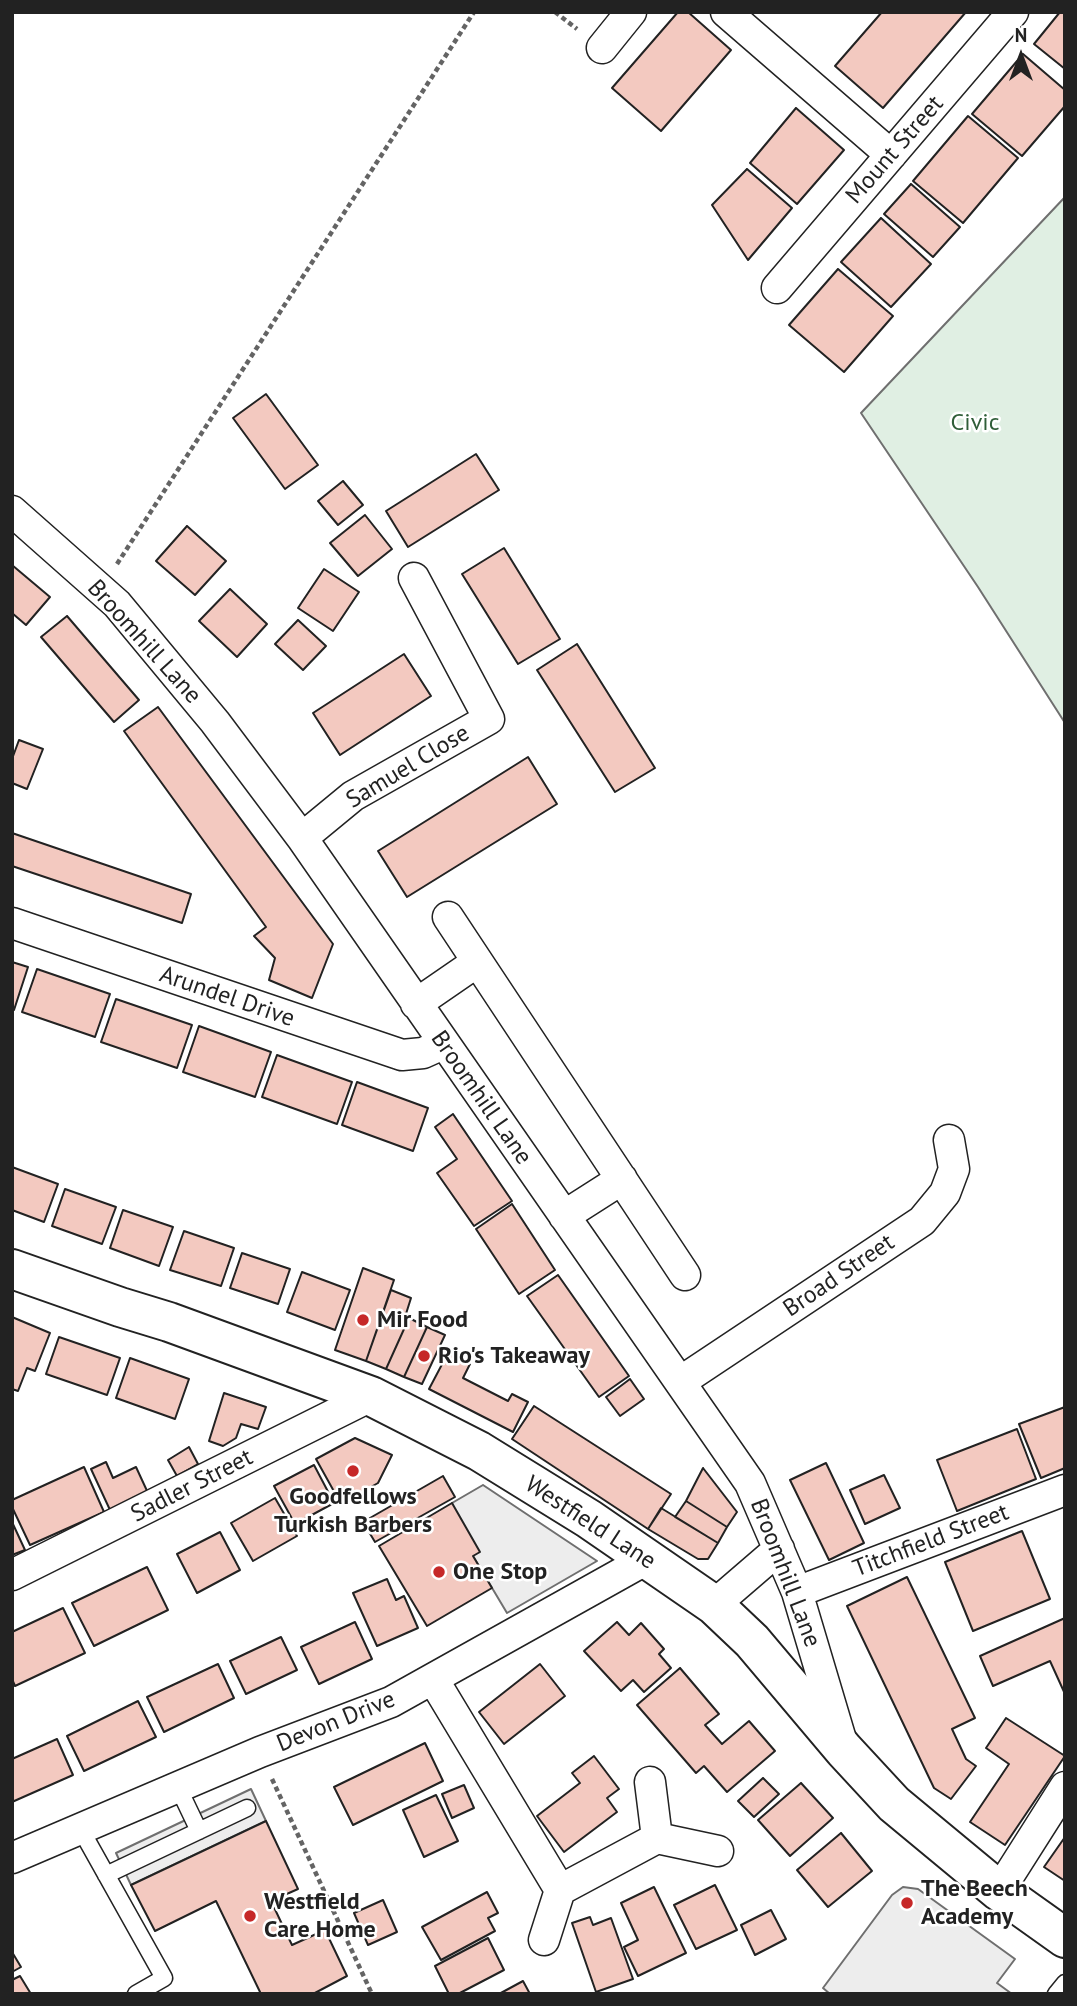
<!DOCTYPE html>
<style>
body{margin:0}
#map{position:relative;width:1077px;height:2006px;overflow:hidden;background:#fff;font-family:"PT Sans",sans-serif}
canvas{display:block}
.frame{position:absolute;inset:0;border:14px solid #222;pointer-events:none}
.north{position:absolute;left:986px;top:21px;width:70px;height:70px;-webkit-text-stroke:5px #fff;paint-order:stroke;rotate:0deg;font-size:19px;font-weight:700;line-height:28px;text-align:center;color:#222}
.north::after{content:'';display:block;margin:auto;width:24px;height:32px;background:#222;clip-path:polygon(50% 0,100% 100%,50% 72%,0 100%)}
</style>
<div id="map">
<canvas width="1077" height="2006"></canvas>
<div class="frame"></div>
<div class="north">N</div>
</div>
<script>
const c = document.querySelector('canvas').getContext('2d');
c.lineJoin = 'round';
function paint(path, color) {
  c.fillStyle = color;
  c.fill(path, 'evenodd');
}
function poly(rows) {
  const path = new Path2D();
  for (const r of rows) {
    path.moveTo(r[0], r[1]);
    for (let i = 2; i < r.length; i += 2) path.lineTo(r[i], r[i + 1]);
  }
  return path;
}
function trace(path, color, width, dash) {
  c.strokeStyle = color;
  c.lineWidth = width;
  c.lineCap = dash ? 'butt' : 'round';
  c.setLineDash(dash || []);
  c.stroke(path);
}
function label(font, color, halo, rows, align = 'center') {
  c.font = font + ' "PT Sans",sans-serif';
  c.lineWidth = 5;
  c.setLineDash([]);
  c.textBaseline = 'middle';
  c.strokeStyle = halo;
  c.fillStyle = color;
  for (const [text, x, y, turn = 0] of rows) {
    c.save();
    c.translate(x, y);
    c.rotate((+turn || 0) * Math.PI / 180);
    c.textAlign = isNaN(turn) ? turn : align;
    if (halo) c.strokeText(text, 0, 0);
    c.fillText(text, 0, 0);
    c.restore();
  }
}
const green = poly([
 [1065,197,1065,723,978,587,861,413,1065,197]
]);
paint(green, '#e0efe3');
trace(green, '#6f6f6f', 2);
const parking = poly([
 [483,1485,597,1561,507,1613,473,1556,452,1503,483,1485],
 [251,1789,266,1821,131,1885,116,1853,251,1789],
 [903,1887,918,1889,1015,1959,997,1983,1012,1994,830,1994,823,1988,892,1895,903,1887]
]);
paint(parking, '#ededed');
trace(parking, '#6f6f6f', 2);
const building = poly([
 [678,12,688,12,731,50,661,131,612,88,678,12],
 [882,12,966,12,883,108,835,66,882,12],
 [1060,12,1065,12,1065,69,1034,44,1060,12],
 [1023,54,1065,90,1065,106,1022,156,972,114,1023,54],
 [796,108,844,150,797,204,750,163,796,108],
 [968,116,1018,158,963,223,913,181,968,116],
 [747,169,792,208,748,260,712,205,747,169],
 [911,184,960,227,933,257,884,214,911,184],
 [881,218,931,264,891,307,841,262,881,218],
 [838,269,893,316,844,372,789,325,838,269],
 [266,394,318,465,285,489,233,418,266,394],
 [476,454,499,490,408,547,386,511,476,454],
 [343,481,363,505,338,525,318,501,343,481],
 [365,515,392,549,358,576,330,543,365,515],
 [187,526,226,561,195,595,156,561,187,526],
 [504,548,560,639,518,664,462,574,504,548],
 [12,565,50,597,26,625,12,613,12,565],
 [324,569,359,592,333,631,298,608,324,569],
 [230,589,267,624,237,657,199,621,230,589],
 [67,616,139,700,114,722,41,637,67,616],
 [298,620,326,646,303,670,275,644,298,620],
 [577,644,655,768,615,792,537,670,577,644],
 [404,654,431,696,340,755,313,713,404,654],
 [158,707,333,944,312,998,269,980,275,958,254,936,266,927,124,731,158,707],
 [19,740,43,749,27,789,12,783,12,759,19,740],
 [528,757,557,804,407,897,378,851,528,757],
 [12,833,191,894,182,923,12,866,12,833],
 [12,962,28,967,14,1010,12,1009,12,962],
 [37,969,110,994,95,1037,22,1012,37,969],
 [116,999,192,1025,177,1068,101,1042,116,999],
 [199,1026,271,1052,255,1097,183,1072,199,1026],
 [277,1055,352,1082,337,1124,262,1097,277,1055],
 [357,1082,428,1108,413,1151,342,1125,357,1082],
 [453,1114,512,1201,474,1226,437,1173,457,1159,435,1127,453,1114],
 [12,1167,58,1184,44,1222,12,1210,12,1167],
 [65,1189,116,1207,102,1244,52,1226,65,1189],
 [512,1204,555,1270,519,1294,476,1229,512,1204],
 [123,1210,173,1227,159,1266,110,1248,123,1210],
 [184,1231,234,1248,221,1286,170,1270,184,1231],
 [242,1253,290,1269,278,1304,230,1288,242,1253],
 [363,1268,394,1280,366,1361,335,1350,363,1268],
 [302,1272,350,1290,335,1330,287,1312,302,1272],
 [558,1275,629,1376,599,1397,527,1296,558,1275],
 [391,1290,411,1298,405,1317,409,1318,386,1369,366,1361,391,1290],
 [12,1317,50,1333,35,1371,27,1368,18,1391,12,1389,12,1317],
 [409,1318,427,1327,404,1377,386,1369,409,1318],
 [427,1327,445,1335,422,1384,404,1377,427,1327],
 [59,1337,120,1358,107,1395,46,1374,59,1337],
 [448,1353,470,1364,463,1378,508,1401,512,1394,528,1402,513,1432,429,1389,448,1353],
 [130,1358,189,1379,175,1419,116,1398,130,1358],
 [630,1379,644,1399,620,1416,606,1397,630,1379],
 [224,1393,266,1407,258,1429,241,1424,236,1438,223,1446,209,1441,224,1393],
 [534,1406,671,1494,648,1529,512,1439,534,1406],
 [1065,1407,1065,1468,1041,1478,1019,1424,1065,1407],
 [1017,1429,1036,1479,957,1511,937,1460,1017,1429],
 [355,1438,392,1455,378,1483,341,1504,316,1459,355,1438],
 [189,1447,198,1464,177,1476,168,1460,189,1447],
 [106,1462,113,1478,136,1467,148,1493,110,1510,91,1469,106,1462],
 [826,1463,864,1543,829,1560,790,1480,826,1463],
 [314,1465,334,1503,295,1524,274,1486,314,1465],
 [84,1467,104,1512,30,1545,12,1507,12,1500,84,1467],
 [703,1468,737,1512,727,1527,686,1501,703,1468],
 [884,1475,900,1508,865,1524,850,1490,884,1475],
 [443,1476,455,1497,375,1542,363,1522,443,1476],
 [275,1498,297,1536,253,1561,231,1523,275,1498],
 [686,1501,727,1527,718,1543,675,1517,686,1501],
 [452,1503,480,1552,473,1556,492,1588,427,1626,379,1546,452,1503],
 [661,1508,718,1543,708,1559,698,1559,648,1529,661,1508],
 [12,1522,25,1550,12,1555,12,1522],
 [1022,1531,1050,1599,973,1631,945,1562,1022,1531],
 [220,1532,240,1570,197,1593,177,1554,220,1532],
 [147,1567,168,1610,94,1646,72,1603,147,1567],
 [907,1577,975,1718,952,1729,966,1759,976,1766,951,1799,934,1788,847,1606,907,1577],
 [387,1579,396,1600,404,1596,418,1628,377,1646,353,1593,387,1579],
 [63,1608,85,1653,15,1686,12,1679,12,1632,63,1608],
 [1065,1618,1065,1694,1050,1661,993,1686,980,1656,1065,1618],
 [355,1622,372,1659,319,1684,301,1647,355,1622],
 [617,1622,629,1635,641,1623,664,1649,659,1654,671,1668,644,1692,633,1680,621,1691,584,1651,617,1622],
 [281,1637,297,1670,246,1694,230,1661,281,1637],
 [218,1664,234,1698,164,1732,147,1697,218,1664],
 [540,1664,565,1696,504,1744,479,1712,540,1664],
 [680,1668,719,1714,705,1725,722,1744,749,1721,775,1751,727,1792,704,1766,696,1773,637,1705,680,1668],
 [138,1701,156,1737,84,1771,67,1736,138,1701],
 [1006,1718,1065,1756,1005,1845,970,1822,1009,1764,986,1748,1006,1718],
 [57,1739,73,1775,12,1802,12,1759,57,1739],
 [425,1743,443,1781,353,1825,334,1787,425,1743],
 [594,1756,619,1789,607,1798,617,1812,564,1852,537,1816,580,1783,572,1773,594,1756],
 [763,1778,779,1794,754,1817,738,1801,763,1778],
 [801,1783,833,1818,790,1856,758,1820,801,1783],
 [464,1785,474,1808,452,1818,442,1794,464,1785],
 [436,1795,458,1841,424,1857,403,1810,436,1795],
 [266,1821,298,1889,271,1901,292,1945,325,1930,347,1976,313,1994,261,1994,216,1901,155,1931,131,1885,266,1821],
 [841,1833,872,1871,828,1907,797,1870,841,1833],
 [1065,1837,1065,1881,1044,1867,1065,1837],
 [715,1885,737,1930,696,1949,674,1905,715,1885],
 [654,1887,686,1953,638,1976,624,1947,638,1940,621,1903,654,1887],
 [487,1892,498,1913,488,1918,495,1931,441,1960,422,1927,487,1892],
 [383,1900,397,1932,368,1945,354,1913,383,1900],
 [771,1910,786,1939,755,1955,741,1925,771,1910],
 [590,1917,593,1925,611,1918,633,1979,596,1992,572,1923,590,1917],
 [488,1938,504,1970,458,1994,449,1994,435,1966,488,1938],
 [12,1952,21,1967,12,1972,12,1952],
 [20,1976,31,1994,12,1994,12,1980,20,1976],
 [523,1981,530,1994,499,1994,523,1981]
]);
paint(building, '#f3c9c0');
trace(building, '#222', 2);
const service = poly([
 [178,1787,199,1831],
 [80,1828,164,1978,136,1994],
 [106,1875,247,1808],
 [1056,1994,1065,1983]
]);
const minor = poly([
 [726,12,891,155],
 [602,48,631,12],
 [777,288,1013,12],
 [12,511,117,604,215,722,302,838,750,1483,797,1592,842,1743],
 [302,838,353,796,489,719,414,578],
 [448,917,685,1275],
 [12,923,402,1055,423,1053,443,1044],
 [416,1004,477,962],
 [564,1216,622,1179],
 [680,1382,922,1221,945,1193,954,1169,949,1140],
 [12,1575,371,1396],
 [797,1592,1065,1490],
 [714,1605,779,1549],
 [433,1679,560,1890,657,1838],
 [650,1782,657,1838,718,1851],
 [12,1858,260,1752,391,1702,647,1559],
 [999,1891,1065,1787],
 [544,1940,560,1890]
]);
const tertiary = poly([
 [12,1269,120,1307,169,1322,371,1396,479,1451,589,1519,714,1605,752,1641,844,1750,894,1804,999,1891,1065,1938]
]);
trace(service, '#222', 19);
trace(minor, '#222', 33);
trace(tertiary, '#222', 42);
trace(poly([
 [555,12,577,29],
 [117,564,474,12],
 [272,1779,372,1994]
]), '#646464', 4.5, [5, 3.5]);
trace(service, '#fff', 16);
trace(minor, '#fff', 30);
trace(tertiary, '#fff', 38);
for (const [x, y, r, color] of [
 [363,1320,7,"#c62828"],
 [424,1356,7,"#c62828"],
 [353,1471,7,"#c62828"],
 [439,1572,7,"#c62828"],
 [907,1903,7,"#c62828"],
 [250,1916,7,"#c62828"]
]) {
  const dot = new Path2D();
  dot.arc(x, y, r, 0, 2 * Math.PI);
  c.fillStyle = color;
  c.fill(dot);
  trace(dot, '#fff', 2.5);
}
label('24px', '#222', '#fff', [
 ["Mount Street",895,150,-49],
 ["Broomhill Lane",144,642,48],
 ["Samuel Close",408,767,-31],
 ["Arundel Drive",227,997,19],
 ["Broomhill Lane",481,1098,55],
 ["Broad Street",839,1276,-34],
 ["Sadler Street",192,1486,-27],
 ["Westfield Lane",590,1523,33],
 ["Titchfield Street",931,1541,-21],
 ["Broomhill Lane",785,1573,69],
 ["Devon Drive",336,1722,-22]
]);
label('24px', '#2f5e38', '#fff', [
 ["Civic",975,423]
]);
label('bold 24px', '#222', '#fff', [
 ["Mir Food",377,1320],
 ["Rio's Takeaway",438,1356],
 ["Goodfellows",353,1497,"center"],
 ["Turkish Barbers",353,1525,"center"],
 ["One Stop",453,1572],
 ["The Beech",921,1889],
 ["Academy",921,1917],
 ["Westfield",264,1902],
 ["Care Home",264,1930]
], 'left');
</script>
